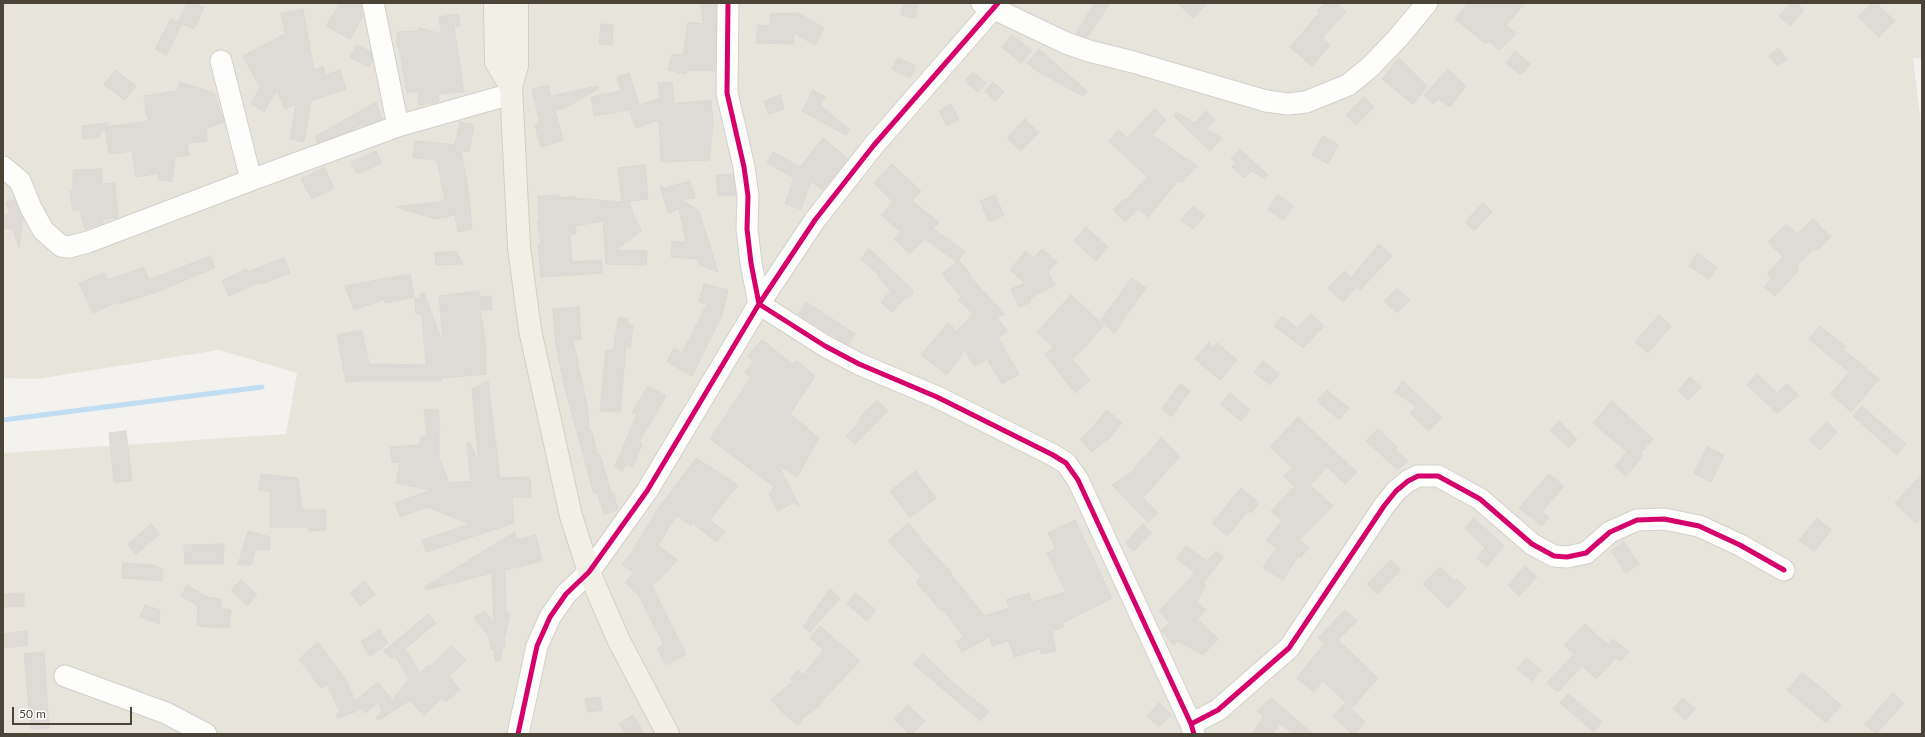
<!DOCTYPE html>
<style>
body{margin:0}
#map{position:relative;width:1925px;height:737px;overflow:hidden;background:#f4f2ee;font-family:Lato,sans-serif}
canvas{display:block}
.frame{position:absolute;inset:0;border:4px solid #4b4439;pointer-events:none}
.scale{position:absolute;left:12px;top:707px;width:120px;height:18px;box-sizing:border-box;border:2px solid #4b4439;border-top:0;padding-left:5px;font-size:12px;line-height:14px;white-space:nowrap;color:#4b4439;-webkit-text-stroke:3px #fff;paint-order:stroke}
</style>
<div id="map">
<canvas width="1925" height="737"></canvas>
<div class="frame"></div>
<div class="scale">50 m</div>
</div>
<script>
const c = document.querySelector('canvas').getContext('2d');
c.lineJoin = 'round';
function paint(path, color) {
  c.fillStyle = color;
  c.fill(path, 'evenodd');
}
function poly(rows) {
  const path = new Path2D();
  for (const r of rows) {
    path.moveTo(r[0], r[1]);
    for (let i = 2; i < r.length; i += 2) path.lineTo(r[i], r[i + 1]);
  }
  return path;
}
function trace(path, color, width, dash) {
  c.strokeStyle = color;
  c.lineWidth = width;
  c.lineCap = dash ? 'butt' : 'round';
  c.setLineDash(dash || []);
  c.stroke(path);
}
paint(poly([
 [3,3,1922,3,1922,58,1913,58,1922,131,1922,734,3,734,3,453,286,434,297,373,219,350,37,379,3,378]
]), '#e7e4dc');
trace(poly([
 [3,420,262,387]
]), '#c0ddf1', 5);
const building = poly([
 [187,3,193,3,204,7,194,29,178,22,187,3],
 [340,3,358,3,361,5,363,16,350,39,326,26,340,3],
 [716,3,715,71,686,70,686,74,668,70,672,54,683,56,688,22,703,24,701,4,716,3],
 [903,3,918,3,915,18,901,15,903,3],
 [1095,3,1110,3,1087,38,1080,35,1076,33,1095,3],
 [1177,3,1208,3,1193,18,1177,3],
 [1325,3,1337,3,1346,12,1322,38,1330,45,1312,66,1290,47,1319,13,1317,11,1325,3],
 [1468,3,1525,3,1506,25,1516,34,1499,50,1489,41,1486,44,1455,19,1468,3],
 [1791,3,1796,3,1804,10,1790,26,1779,16,1791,3],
 [1872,3,1876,3,1895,21,1879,37,1858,17,1872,3],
 [303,9,314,70,323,66,326,75,340,70,346,89,311,101,304,142,290,139,296,104,285,109,277,90,264,112,251,104,260,87,243,56,285,34,281,13,303,9],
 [798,13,824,28,815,45,794,33,794,44,756,43,758,25,770,26,770,14,798,13],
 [458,14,460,26,454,27,464,92,438,94,439,102,419,105,418,91,407,93,399,47,397,47,397,32,418,31,419,28,442,34,439,17,458,14],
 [171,19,182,24,166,55,155,49,171,19],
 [601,24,613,25,612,45,599,44,601,24],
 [1012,35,1032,51,1021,63,1002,47,1012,35],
 [357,45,371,52,373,61,369,67,350,57,357,45],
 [1778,48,1787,59,1777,66,1769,56,1778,48],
 [1039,49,1087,91,1083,96,1037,71,1027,63,1039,49],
 [1515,51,1530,64,1521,75,1506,63,1515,51],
 [898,58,916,66,910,78,892,69,898,58],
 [1399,58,1427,86,1413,104,1382,79,1399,58],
 [1448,69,1466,86,1450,107,1439,99,1433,104,1424,95,1448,69],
 [115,70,136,86,125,100,104,85,115,70],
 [973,72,986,83,978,92,965,81,973,72],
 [629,73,639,105,660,98,658,83,672,82,674,104,711,100,713,122,709,160,661,162,659,120,636,128,629,110,594,116,591,97,621,91,617,77,629,73],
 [180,82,214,93,224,122,206,129,207,141,187,143,189,155,175,157,172,182,158,179,159,173,136,177,132,151,109,154,105,128,98,137,83,139,82,126,109,123,105,127,148,121,148,119,151,119,147,117,144,96,177,91,180,82],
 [993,82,1004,92,995,101,985,91,993,82],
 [548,85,551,96,598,86,599,88,565,108,555,110,563,140,541,147,535,125,540,123,532,89,548,85],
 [813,90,825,97,820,105,850,130,846,135,802,111,813,90],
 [780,95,784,109,768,114,764,101,780,95],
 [1364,97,1374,107,1356,125,1346,115,1364,97],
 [376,102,382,119,363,126,362,124,351,131,318,143,315,137,376,102],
 [951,104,959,119,947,126,939,111,951,104],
 [1155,109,1166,120,1152,135,1197,166,1181,183,1178,181,1148,217,1138,209,1125,222,1113,210,1124,199,1126,200,1147,177,1109,141,1118,130,1127,138,1155,109],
 [1206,111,1215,120,1206,129,1222,138,1210,151,1174,116,1176,112,1195,123,1206,111],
 [1025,119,1039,133,1021,151,1007,138,1025,119],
 [460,122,474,125,469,152,461,150,468,188,472,229,458,232,455,215,436,219,396,207,445,201,437,160,413,158,415,141,455,145,460,122],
 [1323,136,1338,145,1328,164,1312,155,1323,136],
 [823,138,848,159,822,190,811,181,801,209,785,204,794,178,767,163,773,152,800,167,823,138],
 [1240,149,1268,175,1265,179,1251,171,1244,178,1232,167,1236,162,1231,159,1240,149],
 [376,151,382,163,357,174,351,162,376,151],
 [892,164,921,191,912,201,939,222,933,229,965,251,958,261,959,260,971,275,969,276,1005,314,997,317,1007,331,998,338,1019,374,1002,384,987,359,974,366,965,350,947,375,921,355,948,323,957,331,973,314,958,299,961,297,942,274,957,262,925,239,910,254,894,239,901,232,881,215,893,202,874,183,892,164],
 [645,165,648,199,622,202,629,202,636,221,642,230,615,250,647,251,646,265,606,264,603,221,575,226,576,234,570,235,572,262,602,260,602,273,541,277,538,244,541,243,537,220,539,220,538,196,560,195,560,198,574,196,575,198,622,202,618,168,645,165],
 [324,167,334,188,312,199,301,179,324,167],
 [102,169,102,184,115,183,118,218,102,219,103,223,85,229,79,209,73,210,70,191,73,191,73,170,102,169],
 [733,174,736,195,718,196,716,175,733,174],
 [690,181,695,198,681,199,699,211,718,272,698,264,700,259,671,257,672,241,686,242,679,209,668,213,660,185,665,188,690,181],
 [995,195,1004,215,989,222,980,201,995,195],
 [1278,195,1293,206,1283,220,1268,209,1278,195],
 [15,200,23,218,19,248,13,229,3,228,3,214,10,215,6,202,15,200],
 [1483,203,1492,212,1474,231,1465,222,1483,203],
 [1193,206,1205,215,1193,229,1181,220,1193,206],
 [1813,219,1831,237,1817,251,1814,248,1796,267,1799,270,1775,296,1764,287,1772,278,1767,274,1783,257,1768,242,1786,224,1797,234,1813,219],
 [1086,227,1108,247,1096,261,1074,241,1086,227],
 [1379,244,1392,256,1360,290,1357,287,1343,302,1328,288,1345,271,1351,278,1379,244],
 [869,249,913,290,913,292,907,299,905,298,892,312,881,302,891,291,878,277,880,276,861,259,869,249],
 [1042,249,1057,262,1048,272,1055,285,1029,299,1031,302,1019,307,1011,289,1025,283,1010,270,1025,251,1034,258,1042,249],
 [456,251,463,264,436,265,435,253,456,251],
 [1697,253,1717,267,1709,279,1689,266,1697,253],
 [210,256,215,268,154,293,118,304,117,302,93,313,79,283,104,273,108,280,144,267,149,280,210,256],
 [284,258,290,273,261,284,260,282,229,296,222,281,246,269,248,272,284,258],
 [410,274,414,297,385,303,385,299,354,310,345,286,410,274],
 [1132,278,1146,288,1114,333,1101,320,1132,278],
 [704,284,728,290,722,315,692,376,667,362,674,348,682,353,707,304,699,302,704,284],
 [1397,288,1410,300,1397,313,1384,301,1397,288],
 [478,291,481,297,491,296,492,310,480,310,485,337,486,374,441,378,442,381,356,381,346,382,337,335,362,330,369,364,426,365,422,314,416,314,415,298,421,298,420,294,424,293,441,338,443,337,439,296,478,291],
 [1071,295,1104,325,1083,349,1072,359,1090,380,1075,393,1045,354,1054,348,1037,332,1071,295],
 [806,302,855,334,848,345,798,314,806,302],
 [579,307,581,339,573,340,588,410,589,431,592,431,597,454,600,454,611,493,613,492,618,510,604,514,597,493,594,494,565,389,556,346,553,309,579,307],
 [1311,314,1324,326,1303,348,1274,326,1282,316,1297,328,1311,314],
 [1659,315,1671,326,1648,353,1635,342,1659,315],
 [619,317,628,319,628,325,633,326,630,347,626,346,620,412,600,411,606,350,613,350,619,317],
 [1820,326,1845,346,1843,349,1879,379,1851,412,1831,394,1849,372,1809,339,1820,326],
 [762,340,793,364,797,361,815,376,790,414,819,438,797,477,778,465,800,507,794,502,778,511,769,494,774,487,710,439,751,377,745,373,754,361,748,356,762,340],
 [1209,342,1212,349,1217,343,1237,360,1220,380,1195,359,1209,342],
 [1263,361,1279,374,1270,385,1254,372,1263,361],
 [1757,374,1777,393,1787,384,1799,395,1777,413,1747,385,1757,374],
 [1690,377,1701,387,1688,400,1678,390,1690,377],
 [488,381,500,478,530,477,531,497,512,497,514,523,426,552,422,540,470,524,427,507,400,517,395,503,431,490,396,483,400,462,392,463,390,447,420,445,420,436,427,436,424,410,438,409,440,430,439,430,439,458,449,483,471,481,467,444,470,443,479,464,472,389,488,381],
 [1403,381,1442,418,1429,431,1410,413,1416,406,1395,392,1403,381],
 [1180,384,1190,391,1171,417,1162,409,1180,384],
 [648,386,666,396,639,442,642,444,633,467,626,464,622,471,615,467,637,414,632,413,648,386],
 [1327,390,1349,408,1339,420,1317,401,1327,390],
 [1230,393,1250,410,1241,421,1220,404,1230,393],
 [877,400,888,411,855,444,846,436,861,420,859,418,877,400],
 [1612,401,1653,439,1640,453,1643,456,1626,476,1615,466,1627,452,1593,423,1612,401],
 [1862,406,1906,444,1897,455,1853,416,1862,406],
 [1107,410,1122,423,1108,440,1107,439,1092,452,1080,439,1091,429,1107,410],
 [1298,417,1357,472,1345,484,1327,467,1310,485,1333,506,1299,540,1309,548,1300,558,1298,556,1283,580,1263,568,1276,548,1266,540,1282,521,1271,511,1294,487,1284,475,1293,468,1270,447,1298,417],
 [1559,421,1577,439,1569,448,1550,430,1559,421],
 [1827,422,1837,432,1820,450,1809,440,1827,422],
 [1378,429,1397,447,1395,449,1408,461,1398,470,1366,441,1378,429],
 [126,431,132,481,114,482,109,433,126,431],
 [1161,437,1180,456,1143,498,1158,513,1148,522,1112,485,1135,470,1134,468,1143,457,1144,459,1161,437],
 [1707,447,1724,455,1711,482,1694,473,1707,447],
 [696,458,738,485,710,520,725,532,716,542,693,523,691,526,677,515,658,545,677,560,667,572,652,586,686,654,666,665,657,648,664,645,639,596,625,582,634,573,622,564,630,555,659,507,696,458],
 [916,471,936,498,910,517,890,491,916,471],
 [261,474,298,478,302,508,304,508,304,510,326,510,326,530,309,531,309,527,270,527,270,491,259,490,261,474],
 [1549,474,1564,486,1542,512,1549,517,1542,526,1519,508,1549,474],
 [1922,474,1922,516,1916,523,1895,503,1922,474],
 [1241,488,1259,503,1251,513,1248,511,1227,536,1212,523,1241,488],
 [1474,518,1504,546,1487,567,1477,558,1485,548,1465,528,1474,518],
 [1817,518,1831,530,1814,552,1799,540,1817,518],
 [1075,520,1112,598,1062,623,1064,627,1052,631,1056,651,1041,654,1040,649,1014,657,1009,641,992,646,989,637,962,652,956,642,964,637,944,610,942,612,916,582,921,576,888,541,908,523,921,538,920,539,952,573,951,574,984,616,1009,608,1007,599,1029,593,1032,602,1066,592,1047,553,1056,549,1048,533,1075,520],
 [151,524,160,534,136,554,128,544,151,524],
 [1143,524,1151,533,1134,551,1125,543,1143,524],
 [248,531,270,537,270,550,256,550,251,565,238,565,248,531],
 [515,532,516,540,536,535,542,561,505,570,506,612,510,613,504,641,505,647,503,647,500,661,495,661,494,649,491,649,489,637,474,618,484,611,494,623,492,573,426,590,425,587,515,532],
 [1624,542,1639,564,1626,573,1611,551,1624,542],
 [224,544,223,564,185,564,184,545,224,544],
 [1186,546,1207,561,1216,551,1223,557,1203,584,1206,586,1197,601,1206,610,1197,619,1218,639,1203,655,1178,641,1174,645,1161,630,1170,623,1159,611,1195,573,1176,558,1186,546],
 [1391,560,1401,570,1377,594,1367,584,1391,560],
 [123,563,154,565,163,570,162,581,122,578,123,563],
 [1525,566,1537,577,1519,596,1508,585,1525,566],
 [1440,567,1455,581,1457,579,1466,588,1448,608,1423,584,1440,567],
 [241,580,257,595,247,606,231,590,241,580],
 [365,581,375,595,360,606,350,593,365,581],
 [187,585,207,597,221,599,221,608,231,610,229,628,197,626,198,606,181,596,187,585],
 [830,589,840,598,810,632,803,627,830,589],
 [24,593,24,606,3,607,3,594,24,593],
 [855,593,876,610,867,621,847,604,855,593],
 [145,605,160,610,159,624,140,617,145,605],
 [1345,610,1357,621,1338,640,1378,678,1352,708,1323,681,1314,692,1297,678,1324,644,1318,638,1345,610],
 [428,614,436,623,405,649,420,673,428,665,430,667,451,646,466,660,449,676,460,690,445,702,442,698,424,716,410,700,379,720,376,718,382,711,378,703,365,713,361,709,338,719,336,715,340,712,327,684,321,688,299,659,318,642,347,682,355,701,378,682,392,700,409,679,395,656,391,659,384,651,428,614],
 [1585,624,1608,645,1613,639,1629,652,1621,661,1616,658,1596,679,1582,666,1558,692,1547,683,1574,654,1564,645,1585,624],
 [820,626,860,661,819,704,820,706,803,718,798,725,781,711,771,699,793,682,790,679,798,670,803,675,824,650,810,638,820,626],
 [379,629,388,643,370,656,361,642,379,629],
 [27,631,28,645,3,648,3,634,27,631],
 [44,652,49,728,31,729,24,654,44,652],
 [923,654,957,686,989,711,981,721,913,664,923,654],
 [1526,658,1541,670,1532,681,1517,669,1526,658],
 [1802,672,1841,705,1826,723,1787,690,1802,672],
 [1893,693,1904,703,1876,734,1865,724,1893,693],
 [1568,694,1602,722,1594,732,1560,703,1568,694],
 [600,697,602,710,588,712,585,699,600,697],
 [1271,698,1313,734,1293,734,1280,723,1273,734,1252,734,1264,717,1257,711,1271,698],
 [1683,698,1695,709,1685,720,1673,709,1683,698],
 [1159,703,1171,715,1159,727,1147,716,1159,703],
 [1345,703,1365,722,1354,734,1352,734,1333,716,1345,703],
 [908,705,925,721,912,734,909,734,894,719,908,705],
 [633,715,644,734,625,734,619,724,633,715]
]);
paint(building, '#dedbd6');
trace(building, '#dcd9d4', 1);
const minor = poly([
 [373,3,398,126],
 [982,3,1066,43,1089,51,1133,62,1266,101,1288,104,1306,102,1348,85,1370,67,1397,39,1427,3],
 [998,3,874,145,815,220,759,304,825,346,859,364,937,397,1053,455,1066,463,1078,480,1191,724,1194,734],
 [221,61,251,180],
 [3,167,20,181,31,208,43,230,61,246,69,247,88,242,251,180,398,126,511,94],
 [65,676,166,713,206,734],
 [1191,724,1218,710,1289,648,1384,506,1396,491,1408,481,1418,476,1438,476,1480,499,1532,544,1554,556,1567,557,1586,553,1610,532,1637,520,1664,519,1699,526,1740,545,1784,570],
 [518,734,537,646,550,617,566,594,589,572,647,491,759,304,751,263,747,229,748,196,744,167,727,93,728,3]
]);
const major = poly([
 [495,3,496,62,511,87],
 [517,3,517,66,511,87,519,247,530,330,571,516,589,572,619,641,668,734]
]);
trace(minor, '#d2d0cb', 23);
trace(major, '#d6cebb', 24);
trace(minor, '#fdfdfc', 21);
trace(major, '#f2efe6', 22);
trace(poly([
 [998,3,874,145,815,220,759,304,825,346,859,364,937,397,1053,455,1066,463,1078,480,1191,724,1194,734],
 [1191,724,1218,710,1289,648,1384,506,1396,491,1408,481,1418,476,1438,476,1480,499,1532,544,1554,556,1567,557,1586,553,1610,532,1637,520,1664,519,1699,526,1740,545,1784,570],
 [518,734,537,646,550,617,566,594,589,572,647,491,759,304,751,263,747,229,748,196,744,167,727,93,728,3]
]), '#d6006c', 5);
</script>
